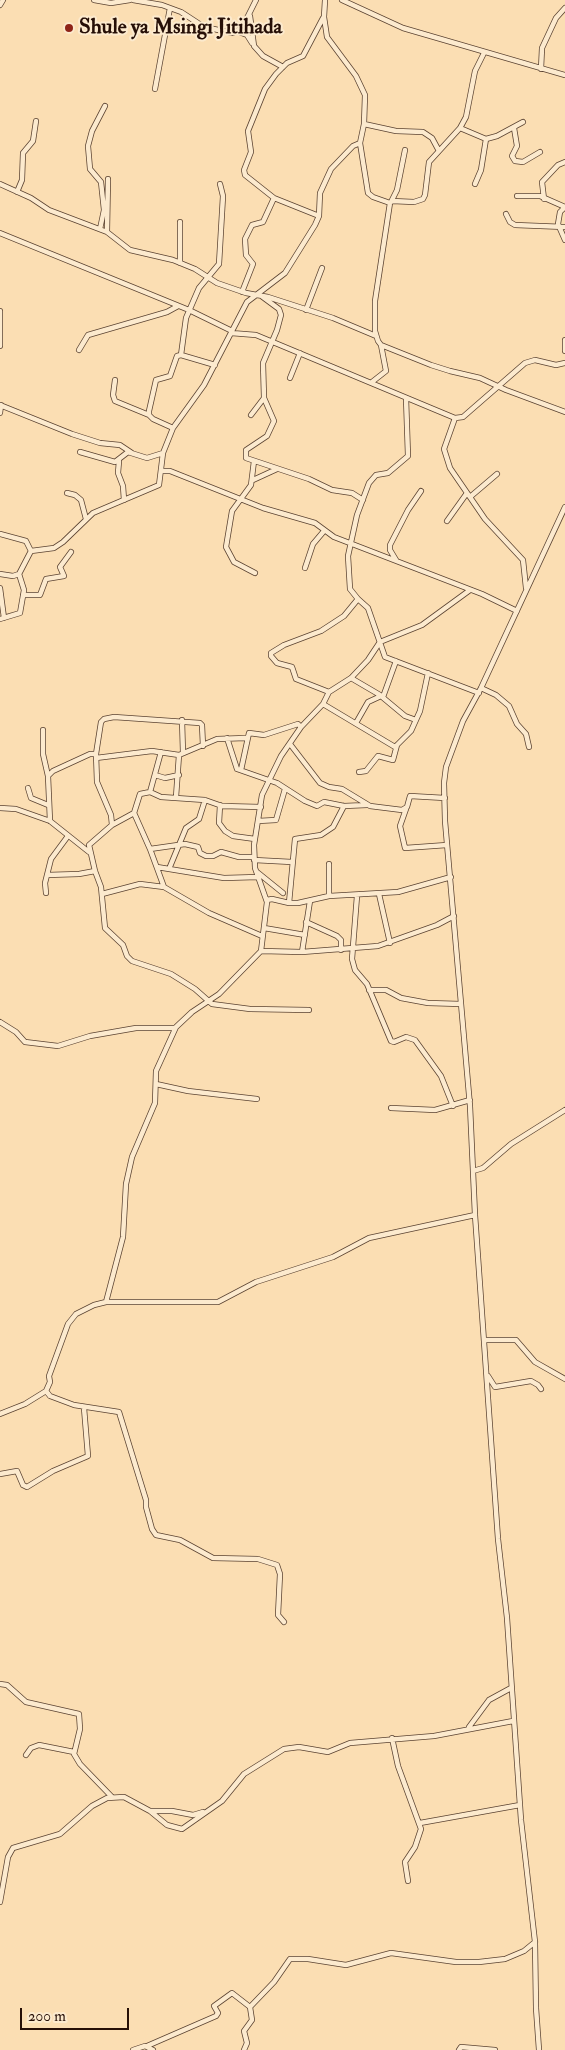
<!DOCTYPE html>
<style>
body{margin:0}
#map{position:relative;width:565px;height:2050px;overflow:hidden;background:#fbdeb3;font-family:"IM FELL Double Pica",serif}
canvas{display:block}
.scale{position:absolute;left:20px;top:2008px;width:109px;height:22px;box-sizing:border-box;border:2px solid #260f07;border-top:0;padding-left:6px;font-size:15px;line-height:18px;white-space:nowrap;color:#260f07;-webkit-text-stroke:4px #fceace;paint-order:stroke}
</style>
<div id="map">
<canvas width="565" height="2050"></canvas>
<div class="scale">200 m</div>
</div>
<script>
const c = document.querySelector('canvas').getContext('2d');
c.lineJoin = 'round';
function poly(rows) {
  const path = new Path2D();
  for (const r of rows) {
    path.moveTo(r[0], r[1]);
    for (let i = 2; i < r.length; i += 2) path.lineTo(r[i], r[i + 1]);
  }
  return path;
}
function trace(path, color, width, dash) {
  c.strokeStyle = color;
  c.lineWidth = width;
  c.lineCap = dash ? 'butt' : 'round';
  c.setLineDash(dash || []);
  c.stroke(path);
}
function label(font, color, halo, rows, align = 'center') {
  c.font = font + ' "IM FELL Double Pica",serif';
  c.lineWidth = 4;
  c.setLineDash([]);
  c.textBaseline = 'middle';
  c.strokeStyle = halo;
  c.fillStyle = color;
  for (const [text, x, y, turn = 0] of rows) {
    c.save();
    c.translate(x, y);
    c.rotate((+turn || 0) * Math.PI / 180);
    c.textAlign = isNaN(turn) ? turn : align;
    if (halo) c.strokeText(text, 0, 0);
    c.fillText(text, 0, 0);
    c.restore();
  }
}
const street = poly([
 [94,0,111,3,130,0],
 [133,0,162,5,181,12,204,27,233,33,242,28,256,0],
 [325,0,324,17,327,37,356,76,365,95,364,124,360,143,368,193,373,197,390,203,375,301,375,331,378,341,381,345,431,365,450,371,480,378,506,390,565,412],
 [342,0,403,28,565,75],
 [0,5,3,0],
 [250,16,254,46,263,56,283,67],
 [239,32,247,35,252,43],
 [541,69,542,48,556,18,565,8],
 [155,89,170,8],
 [364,124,396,131,423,132,432,138,439,151],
 [460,128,486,139,497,136,523,122],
 [514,128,517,146,512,156,515,161,523,162,540,152],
 [0,184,31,198,49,210,107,232,130,250,173,260,195,269,217,283,246,293,268,297,333,318,376,336],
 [475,184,481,170,486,139],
 [17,192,22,180,23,153,33,141,36,121],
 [517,196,540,196,565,207],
 [544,199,542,182,558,165,565,162],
 [392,201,414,202,423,199,425,195,429,162,460,128,466,117,475,71,484,53],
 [391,202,397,190,405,150],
 [565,207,560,212,558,224,565,240],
 [506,214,510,222,515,225,565,227],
 [319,216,274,198,245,175,244,170,251,152,248,131,265,89,276,74,287,63,303,56,323,18],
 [180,222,180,263],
 [100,229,104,210,101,182,90,169,88,146,92,131,105,106],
 [107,232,108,179],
 [0,233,189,310,232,331],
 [242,292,253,264,246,255,245,239,252,225,263,222,274,198],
 [306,310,322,268],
 [0,311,0,346],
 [231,333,256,335,455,418,463,417,471,410,525,363,535,360,556,365,565,363],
 [565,340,565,351],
 [79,350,88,335,167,312,178,306],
 [181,355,215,365],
 [290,378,300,353],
 [115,380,113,395,115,401,149,415],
 [372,382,386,371,381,345],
 [264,398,274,421,267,436,246,450,246,458,309,479,332,490,352,493,363,500],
 [406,398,408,456,388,473,376,475,369,483,357,515,348,556,350,589,358,599,368,608,385,657,479,693],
 [0,405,72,434,100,443,120,445,132,453],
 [0,413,1,405],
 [251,415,264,398,263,363,277,330,281,315,279,309,260,295],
 [455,418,444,449,450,468,485,519,523,560,526,588],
 [173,428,204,385,247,302,285,273,315,225,319,216,320,193,331,169,353,146,360,143],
 [80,452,115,462,128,452,147,458,163,453],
 [119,461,118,473,123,486,124,500],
 [254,461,251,485,232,511,226,547,234,562,255,573],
 [161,471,170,471,263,508,315,523,334,537,482,594,517,611],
 [253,480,277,469],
 [67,493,75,495,81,500,86,519],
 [470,497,497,474],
 [447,521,467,493],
 [0,534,26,541,31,551],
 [396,560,390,550,390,545,408,510,421,491],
 [305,568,313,544,324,531],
 [0,574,13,576,19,574,31,551,54,548,63,542,93,513,159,485,163,453,173,428,153,419,149,415,149,411,156,380,170,376,177,356,181,355,186,318,199,288,219,264,223,196,220,184],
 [0,588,4,618],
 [23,595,40,595,46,579,64,576,60,567,71,552],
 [0,619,20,613,24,590,19,574],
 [351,678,380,695],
 [481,688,496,695,509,706,517,724,526,734,529,747],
 [329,692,296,679,292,667,277,663,271,656,271,653,284,645,321,631,344,616,358,599],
 [383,697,396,661],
 [323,704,395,747,411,731,420,711,428,673],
 [182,720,183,753],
 [356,723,368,702,381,696,405,716,416,720],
 [43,730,43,754,48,776],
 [227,738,237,769,277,783,305,801,317,806,324,802,344,806,367,805],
 [290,744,320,783,329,787,342,789,370,806,402,810,407,807,410,796,445,798],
 [96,758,152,751,179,755,217,739,246,738],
 [241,770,249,733,264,735,298,724,301,727],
 [359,772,366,771,378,756,393,760,397,745],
 [155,775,165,778,179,775],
 [28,788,31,798,48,805],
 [150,792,161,752],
 [176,797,179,755],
 [220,805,219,823,225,831,233,836,255,839],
 [261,807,222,806,205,800,161,797,150,792,140,794,134,813,112,825,89,845,95,871,101,887,105,928,123,945,127,956,132,961,171,974,195,989,212,1004,250,1009,309,1010],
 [0,808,16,809,50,821,89,852],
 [406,809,400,826,405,848,447,845],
 [134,813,150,849,164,887,209,913,262,936],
 [50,821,48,776,53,771,90,754,96,754],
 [258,821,276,820,285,789],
 [112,825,111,815,97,782,96,754,101,722,104,719,114,717,200,723,202,725,203,746],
 [150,849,185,844,198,847,200,853,206,856,213,856,221,852,239,857,254,857],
 [254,860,292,862],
 [157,867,224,878,258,877],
 [169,869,186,828,199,819,205,800],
 [257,872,283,893],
 [47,875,79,874,95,871],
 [46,893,45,883,51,859,68,836],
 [102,894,140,884,164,887],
 [379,894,390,943],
 [329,896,329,864],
 [357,896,352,959,355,970,367,984,391,1041,394,1042,406,1037,415,1040,441,1076,453,1106],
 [267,900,272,899,289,903,298,903,329,896,398,892,451,877],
 [289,903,295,839,321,835,333,827,344,806],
 [306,922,337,936,341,940,341,950],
 [264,928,305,935],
 [261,951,267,902,255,868,254,845,262,795,281,756,301,727,323,704,329,692,351,678,368,660,380,642,422,625,470,590],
 [302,952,310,901],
 [369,990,386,990,401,998,428,1003,461,1004],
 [0,1022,16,1032,25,1042,58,1046,90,1036,136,1028,175,1028,192,1012,219,994,261,951,302,952,378,946,437,925,454,916],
 [156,1084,188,1091,257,1099],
 [391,1108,435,1110,470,1100],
 [473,1171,483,1168,511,1144,565,1110],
 [106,1302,123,1237,126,1184,132,1157,155,1103,156,1071,176,1027],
 [484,1340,516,1340,535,1362,565,1379],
 [488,1376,495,1387,531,1381,538,1385,541,1389],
 [46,1391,50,1396,74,1405,119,1412,146,1500,146,1507,152,1529,156,1535,180,1540,213,1558,258,1559,277,1565,280,1574,278,1615,284,1622],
 [0,1414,25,1404,46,1391,50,1382,49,1376,68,1324,76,1314,94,1305,106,1302,218,1302,256,1282,333,1257,369,1238,475,1215],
 [0,1474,17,1471,23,1485,27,1487,53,1471,88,1456,84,1408],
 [0,1684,7,1685,26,1702,79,1714,80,1729,74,1754,80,1764,112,1797],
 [469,1727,489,1700,511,1688],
 [392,1738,398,1766,421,1829,415,1847,405,1862,408,1881],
 [26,1755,31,1748,39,1745,74,1752],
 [150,1811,172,1811,193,1815,203,1812],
 [420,1823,520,1805],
 [0,1902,8,1857,13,1848,60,1834,92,1806,107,1798,124,1797,150,1811,167,1825,182,1829,222,1801,244,1774,284,1749,299,1747,328,1752,350,1743,434,1736,513,1721],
 [147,2046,216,2016,218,2013,214,2006,232,1993,250,2007],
 [133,2050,145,2046,153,2050],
 [244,2050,247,2043,244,2031,252,2020,250,2007,274,1982,290,1959,308,1959,346,1965,391,1953,456,1962,479,1962,505,1959,524,1951,535,1942],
 [459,2050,461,2047,495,2050],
 [539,2050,536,2008,535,1942,521,1820,507,1618,498,1539,475,1215,470,1106,445,821,444,783,446,767,463,721,481,688,565,507]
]);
trace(street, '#5b4332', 6);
trace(street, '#fceace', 4.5);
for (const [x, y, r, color] of [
 [69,28,5,"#8f2418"]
]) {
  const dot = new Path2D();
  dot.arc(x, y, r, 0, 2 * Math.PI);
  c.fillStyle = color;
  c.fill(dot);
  trace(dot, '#fceace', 2);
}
label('bold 21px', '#260f07', '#fceace', [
 ["Shule ya Msingi Jitihada",79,28]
], 'left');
</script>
